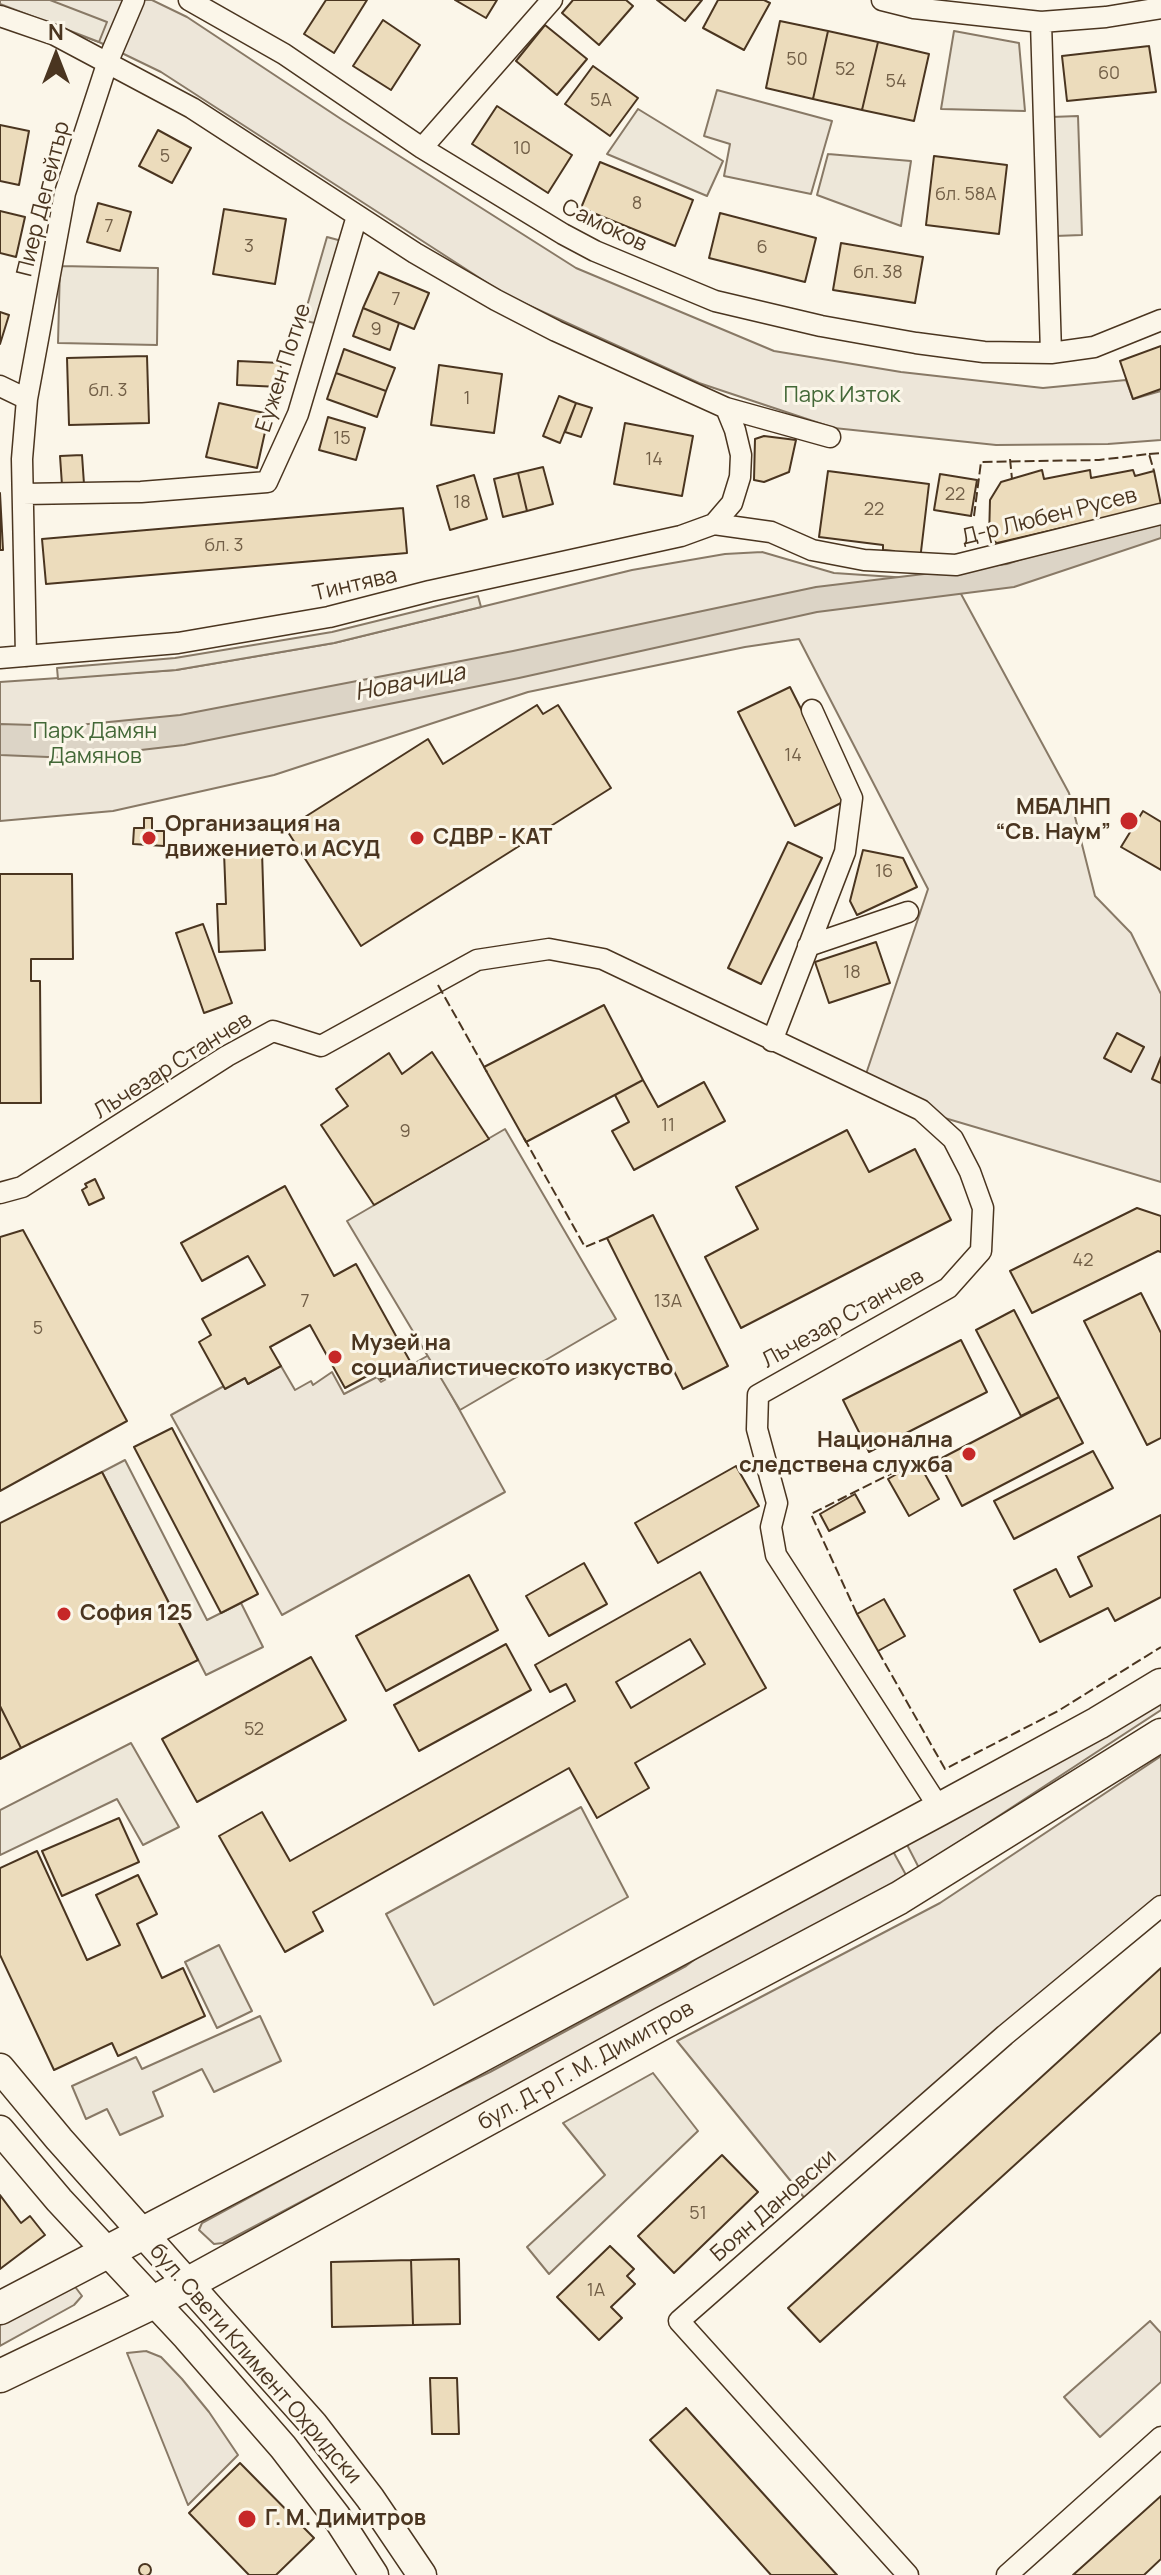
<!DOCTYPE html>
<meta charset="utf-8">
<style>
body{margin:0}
#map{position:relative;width:1161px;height:2575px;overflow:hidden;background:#fbf6e9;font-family:Manrope,sans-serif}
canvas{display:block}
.north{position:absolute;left:16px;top:16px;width:80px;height:80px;-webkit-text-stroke:6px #fbf6e9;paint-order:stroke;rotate:0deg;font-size:22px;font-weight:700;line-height:32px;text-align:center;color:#4a3520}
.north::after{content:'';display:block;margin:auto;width:28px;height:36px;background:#4a3520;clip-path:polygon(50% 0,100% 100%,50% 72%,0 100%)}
</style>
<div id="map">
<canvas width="1161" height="2575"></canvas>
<div class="north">N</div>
</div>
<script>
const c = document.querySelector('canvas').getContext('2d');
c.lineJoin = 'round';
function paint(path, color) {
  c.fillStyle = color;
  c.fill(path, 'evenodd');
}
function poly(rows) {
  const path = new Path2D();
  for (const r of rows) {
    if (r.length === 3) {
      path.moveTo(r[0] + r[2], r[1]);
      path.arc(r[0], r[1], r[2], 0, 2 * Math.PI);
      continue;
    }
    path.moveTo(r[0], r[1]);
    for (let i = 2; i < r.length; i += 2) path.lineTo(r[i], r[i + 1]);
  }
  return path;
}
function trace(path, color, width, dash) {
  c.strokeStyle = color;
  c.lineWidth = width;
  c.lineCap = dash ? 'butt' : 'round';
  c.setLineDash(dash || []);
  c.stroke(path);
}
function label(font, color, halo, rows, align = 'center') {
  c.font = font + ' Manrope,sans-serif';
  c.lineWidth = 6;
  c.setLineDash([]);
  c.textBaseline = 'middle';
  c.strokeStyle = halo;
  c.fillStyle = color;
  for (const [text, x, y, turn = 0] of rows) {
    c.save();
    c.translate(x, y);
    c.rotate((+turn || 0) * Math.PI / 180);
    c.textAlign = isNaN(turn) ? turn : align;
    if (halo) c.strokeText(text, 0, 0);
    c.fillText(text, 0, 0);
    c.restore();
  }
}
const green = poly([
 [0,0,152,0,187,17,341,119,576,268,774,351,901,372,1043,388,1126,380,1133,399,1161,391,1161,440,1108,444,996,445,834,428,699,383,506,295,161,72,99,42,0,4,0,0],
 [717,90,832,121,811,194,724,176,730,144,704,136,717,90],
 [762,552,834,573,954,581,1069,793,1095,896,1131,933,1161,994,1161,1182,921,1111,863,1083,928,889,799,639,745,647,528,692,274,775,113,811,0,821,0,682,176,670,334,643,632,570,725,554,762,552],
 [429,1355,505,1492,282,1615,171,1415,224,1386,225,1388,245,1378,248,1384,281,1366,295,1390,311,1381,313,1385,332,1372,344,1394,377,1377,381,1382,429,1355],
 [1161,1698,1161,1710,919,1868,903,1837,1161,1698],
 [1161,1756,1161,1906,811,2206,677,2041,940,1903,1161,1756],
 [889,1844,906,1875,824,1926,223,2243,214,2244,199,2230,202,2223,404,2113,490,2072,686,1966,731,1932,889,1844],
 [73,2284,82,2296,74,2305,0,2346,0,2321,73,2284],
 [1150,2321,1161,2333,1161,2382,1100,2437,1064,2397,1150,2321],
 [146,2351,161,2357,182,2379,209,2412,238,2455,188,2505,127,2353,146,2351]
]);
paint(green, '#ede6d9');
trace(green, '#887966', 2);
const parking = poly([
 [0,0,50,0,107,22,99,42,0,4,0,0],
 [954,31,1019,43,1025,111,941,109,954,31],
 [638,109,723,161,707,196,607,154,638,109],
 [1078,116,1082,235,1055,236,1051,117,1078,116],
 [828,154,911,161,901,226,817,195,828,154],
 [327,237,342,241,318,324,303,320,327,237],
 [60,266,158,268,157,345,58,343,60,266],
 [478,596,481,607,334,643,176,670,58,679,57,668,175,658,332,632,478,596],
 [505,1129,616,1319,460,1410,347,1221,505,1129],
 [125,1460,207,1620,241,1603,263,1647,206,1675,102,1472,125,1460],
 [131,1743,179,1827,143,1845,117,1799,0,1855,0,1810,131,1743],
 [581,1807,628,1897,434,2005,386,1914,581,1807],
 [219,1945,252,2011,217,2028,185,1962,219,1945],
 [260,2016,281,2061,214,2092,202,2069,153,2092,163,2116,120,2135,107,2109,86,2119,72,2086,136,2057,142,2069,260,2016],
 [653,2073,698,2131,549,2274,527,2247,605,2175,563,2123,653,2073]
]);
paint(parking, '#ede7d9');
trace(parking, '#887966', 2);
const water = poly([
 [1161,513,1161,538,1014,587,817,612,519,678,184,745,72,758,0,755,0,724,68,726,180,715,513,651,816,587,1007,564,1161,513]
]);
paint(water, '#dcd4c6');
trace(water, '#887966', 2);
const building = poly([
 [326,0,367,0,334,53,304,34,326,0],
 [455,0,497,0,486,18,455,0],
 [573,0,626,0,633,6,599,45,562,13,573,0],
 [657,0,702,0,685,21,657,0],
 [718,0,764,0,770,3,744,50,703,28,718,0],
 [383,20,420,45,391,90,353,66,383,20],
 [780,21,828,31,813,99,766,88,780,21],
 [545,25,587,59,557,95,516,61,545,25],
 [828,31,878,42,862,110,813,99,828,31],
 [878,42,929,54,914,121,862,110,878,42],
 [1149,46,1156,92,1067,101,1062,56,1149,46],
 [593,66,638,98,610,136,565,104,593,66],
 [497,106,572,155,548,193,472,144,497,106],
 [0,125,29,131,19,185,0,181,0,125],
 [158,130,191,148,172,183,139,166,158,130],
 [934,156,1007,165,999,234,926,225,934,156],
 [600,162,693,200,675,246,581,208,600,162],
 [98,203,131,212,120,251,87,242,98,203],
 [224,209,286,219,275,284,213,274,224,209],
 [0,211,25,217,16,257,0,253,0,211],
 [720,213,816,238,805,282,709,258,720,213],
 [841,243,923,257,915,303,833,290,841,243],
 [379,272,429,293,414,329,363,308,379,272],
 [363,308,399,323,390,350,353,336,363,308],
 [0,312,9,315,0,344,0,312],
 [1161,346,1161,389,1133,399,1120,361,1161,346],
 [344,349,395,368,386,391,336,373,344,349],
 [147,356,149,423,69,425,67,358,147,356],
 [238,361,281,363,280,387,237,385,238,361],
 [439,365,502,374,494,433,431,425,439,365],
 [336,373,386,391,377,417,327,399,336,373],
 [559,396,576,403,560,443,543,436,559,396],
 [219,403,269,414,257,468,206,457,219,403],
 [576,403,592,408,581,437,565,432,576,403],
 [328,417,365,428,356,460,319,450,328,417],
 [625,423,693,436,682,496,614,484,625,423],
 [764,436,796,440,789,472,764,482,754,480,755,439,764,436],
 [82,455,84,484,62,485,60,456,82,455],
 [543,467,553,504,527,511,518,473,543,467],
 [1042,470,1044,479,1090,470,1091,478,1133,470,1135,476,1154,471,1161,505,997,543,989,538,990,500,1001,482,1042,470],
 [828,471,929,484,920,560,893,557,894,551,883,550,883,545,819,537,828,471],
 [518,473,527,511,503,517,494,479,518,473],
 [940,474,977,480,971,516,934,510,940,474],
 [474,475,487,519,450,530,437,486,474,475],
 [0,493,3,550,0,550,0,493],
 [403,508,407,553,46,584,42,539,403,508],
 [790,687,847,800,795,826,738,712,790,687],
 [537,705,543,714,558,705,611,788,361,946,286,829,428,739,443,764,537,705],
 [1143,811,1161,822,1161,870,1121,847,1143,811],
 [144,818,152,818,152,831,164,831,164,846,133,844,134,828,144,828,144,818],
 [788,842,822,858,761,984,728,968,788,842],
 [863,850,903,858,917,887,857,915,850,901,863,850],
 [262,851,265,950,219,952,217,904,226,904,224,852,262,851],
 [0,874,72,874,73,959,31,959,31,981,40,981,41,1103,0,1103,0,874],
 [203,924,232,1003,204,1013,176,933,203,924],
 [876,942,890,983,829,1003,815,962,876,942],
 [604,1005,643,1080,526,1142,484,1067,604,1005],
 [1117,1033,1144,1047,1131,1072,1104,1058,1117,1033],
 [432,1052,489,1139,374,1205,321,1125,348,1106,336,1089,389,1053,402,1074,432,1052],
 [1161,1057,1161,1083,1152,1079,1161,1057],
 [643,1080,658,1107,704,1082,725,1121,634,1170,612,1131,629,1122,615,1095,643,1080],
 [847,1130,869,1172,915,1149,951,1220,741,1328,705,1257,758,1229,736,1187,847,1130],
 [95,1179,104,1198,89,1205,82,1190,87,1187,85,1184,95,1179],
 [285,1186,334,1276,356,1264,411,1363,381,1379,376,1371,345,1388,310,1325,270,1347,281,1366,248,1384,245,1378,225,1389,199,1342,211,1335,202,1319,265,1285,248,1256,202,1281,181,1243,285,1186],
 [1137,1208,1161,1216,1161,1252,1158,1251,1032,1313,1010,1271,1137,1208],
 [653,1215,728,1366,683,1389,607,1238,653,1215],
 [23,1230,127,1421,0,1491,0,1237,23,1230],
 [1141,1293,1161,1333,1161,1438,1147,1445,1084,1321,1141,1293],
 [1014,1310,1059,1397,1021,1416,976,1330,1014,1310],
 [961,1340,987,1392,869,1452,843,1400,961,1340],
 [1059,1397,1083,1443,962,1506,938,1460,1059,1397],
 [172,1428,258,1594,221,1613,134,1447,172,1428],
 [1093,1451,1113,1488,1014,1539,994,1501,1093,1451],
 [918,1462,939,1499,909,1516,888,1479,918,1462],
 [736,1466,759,1506,658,1563,635,1523,736,1466],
 [102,1472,198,1660,21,1748,0,1706,0,1523,102,1472],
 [855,1494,865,1512,829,1531,820,1514,855,1494],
 [1161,1515,1161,1597,1115,1621,1108,1608,1040,1642,1014,1590,1056,1569,1070,1597,1092,1586,1078,1557,1161,1515],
 [584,1563,607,1604,549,1636,526,1596,584,1563],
 [700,1572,766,1688,635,1763,649,1788,597,1818,569,1768,313,1912,323,1931,285,1952,219,1836,262,1812,290,1861,575,1701,566,1684,550,1692,535,1665,700,1572],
 [690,1639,705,1664,631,1708,616,1682,690,1639],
 [469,1575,498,1630,386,1691,356,1636,469,1575],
 [884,1599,905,1636,878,1651,857,1614,884,1599],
 [506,1644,531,1690,419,1751,394,1705,506,1644],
 [311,1657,346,1720,197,1802,162,1739,311,1657],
 [0,1706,21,1748,0,1759,0,1706],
 [119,1818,139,1862,62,1896,42,1851,119,1818],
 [37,1851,87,1960,120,1945,96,1895,138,1875,157,1914,137,1924,162,1978,183,1968,205,2016,118,2056,112,2043,54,2070,0,1955,0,1868,37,1851],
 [1161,1968,1161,2032,820,2342,788,2308,1161,1968],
 [722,2155,758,2192,674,2273,638,2236,722,2155],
 [0,2195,21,2223,30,2216,45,2235,0,2269,0,2195],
 [610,2246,634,2269,627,2276,635,2284,611,2307,622,2318,599,2340,557,2297,610,2246],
 [459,2259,460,2324,413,2325,411,2260,459,2259],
 [411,2260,413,2325,332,2327,331,2262,411,2260],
 [430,2378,457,2378,459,2434,432,2434,430,2378],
 [686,2408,805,2540,837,2575,771,2575,650,2440,686,2408],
 [240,2463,314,2538,276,2575,249,2575,189,2513,240,2463],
 [1161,2496,1161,2559,1144,2575,1073,2575,1161,2496],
 [145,2570,6]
]);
paint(building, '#ecdcbc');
trace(building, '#4a3520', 2);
const minor = poly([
 [189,0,284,54,422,148,563,234,595,251,715,301,821,326,916,343,984,352,1051,353,1094,347,1161,320],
 [882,0,914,8,1041,22,1106,17,1161,8],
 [0,16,55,35,192,108,415,253,496,300,556,331,726,408,830,437],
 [1041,22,1051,353],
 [422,148,552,0],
 [0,386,27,399],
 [23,494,141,492,267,482,298,414,357,216],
 [714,524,732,503,740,477,741,455,735,430,726,408],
 [26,656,22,459,27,399,65,193,108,61,134,0],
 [0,658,178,643,329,617,430,591,681,536,714,524,771,532,812,550,864,560,956,565,1161,514],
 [808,946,908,912],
 [772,1041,845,852,852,798,812,710],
 [0,1193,22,1187,227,1056,273,1031,321,1046,477,960,549,949,603,959,921,1110,953,1139,970,1172,983,1208,981,1251,948,1288,758,1395,757,1429,777,1503,771,1527,776,1555,940,1809],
 [908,2575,679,2321,1005,2035,1161,1906],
 [1007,2575,1161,2437]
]);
const secondary = poly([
 [0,2068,59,2139,313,2424,370,2498,422,2575],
 [0,2130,59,2200,187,2337,283,2447,336,2516,374,2575]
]);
const primary = poly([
 [0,2308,430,2083,940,1809,1098,1723,1161,1685],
 [0,2376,154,2302,663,2023,899,1898,1161,1735]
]);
trace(minor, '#4a3520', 23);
trace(secondary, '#4a3520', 31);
trace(primary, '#4a3520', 35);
trace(minor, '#fbf6e9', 20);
trace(secondary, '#fbf6e9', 28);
trace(primary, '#fbf6e9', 32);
trace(poly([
 [1149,454,1161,453],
 [1010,459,1012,479],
 [974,516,981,462,1099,460,1149,454,1154,471],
 [438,985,487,1072],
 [524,1138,585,1247,607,1238],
 [857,1614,811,1514,918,1460,924,1467,938,1460],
 [878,1651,945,1769,1058,1711,1161,1647]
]), '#4a3520', 2, [10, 4]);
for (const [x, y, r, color] of [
 [1129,821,10,"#c62828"],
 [149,838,8,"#c62828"],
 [417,838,8,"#c62828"],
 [335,1357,8,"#c62828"],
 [969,1454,8,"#c62828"],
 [64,1614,8,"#c62828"],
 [247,2519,10,"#c62828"]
]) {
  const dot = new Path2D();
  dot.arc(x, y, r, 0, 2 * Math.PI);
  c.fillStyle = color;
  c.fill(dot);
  trace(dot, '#fbf6e9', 3);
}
label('18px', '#725f47', null, [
 ["50",797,60],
 ["52",845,70],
 ["60",1109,74],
 ["54",896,82],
 ["5А",601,101],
 ["10",522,149],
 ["5",165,157],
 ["бл. 58А",966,195],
 ["8",637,204],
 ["7",109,227],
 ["3",249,247],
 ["6",762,248],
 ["бл. 38",878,273],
 ["7",396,300],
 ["9",376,330],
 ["бл. 3",108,391],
 ["1",467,399],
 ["15",342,439],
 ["14",654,460],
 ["22",955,495],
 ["18",462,503],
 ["22",874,510],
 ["бл. 3",224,546],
 ["14",793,756],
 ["16",884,872],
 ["18",852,973],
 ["11",668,1126],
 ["9",405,1132],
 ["42",1083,1261],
 ["7",305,1302],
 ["13А",668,1302],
 ["5",38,1329],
 ["52",254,1730],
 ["51",698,2214],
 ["1А",596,2291]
]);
label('22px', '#4a3520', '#fbf6e9', [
 ["Пиер Дегейтър",44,199,-76],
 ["Самоков",604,226,26],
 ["Еужен Потие",284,368,-72],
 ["Д-р Любен Русев",1049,517,-14],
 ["Тинтява",355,585,-13],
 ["Лъчезар Станчев",173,1066,-32],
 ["Лъчезар Станчев",843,1319,-29],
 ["бул. Д-р Г. М. Димитров",586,2066,-29],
 ["Боян Дановски",774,2206,-41],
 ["бул. Свети Климент Охридски",255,2364,49]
]);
label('22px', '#436837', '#fbf6e9', [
 ["Парк Изток",842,396],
 ["Парк Дамян",95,732],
 ["Дамянов",95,757]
]);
label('bold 22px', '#4a3520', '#fbf6e9', [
 ["MБАЛНП",1111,808,"right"],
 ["“Св. Наум”",1111,833,"right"],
 ["Организация на",165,825],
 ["движението и АСУД",165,850],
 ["СДВР - КАТ",433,838],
 ["Музей на",351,1344],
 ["социалистическото изкуство",351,1369],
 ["Национална",953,1441,"right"],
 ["следствена служба",953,1466,"right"],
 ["София 125",80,1614],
 ["Г. М. Димитров",265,2519]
], 'left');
label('italic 24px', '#4a3520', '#fbf6e9', [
 ["Новачица",410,683,-11]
]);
</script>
